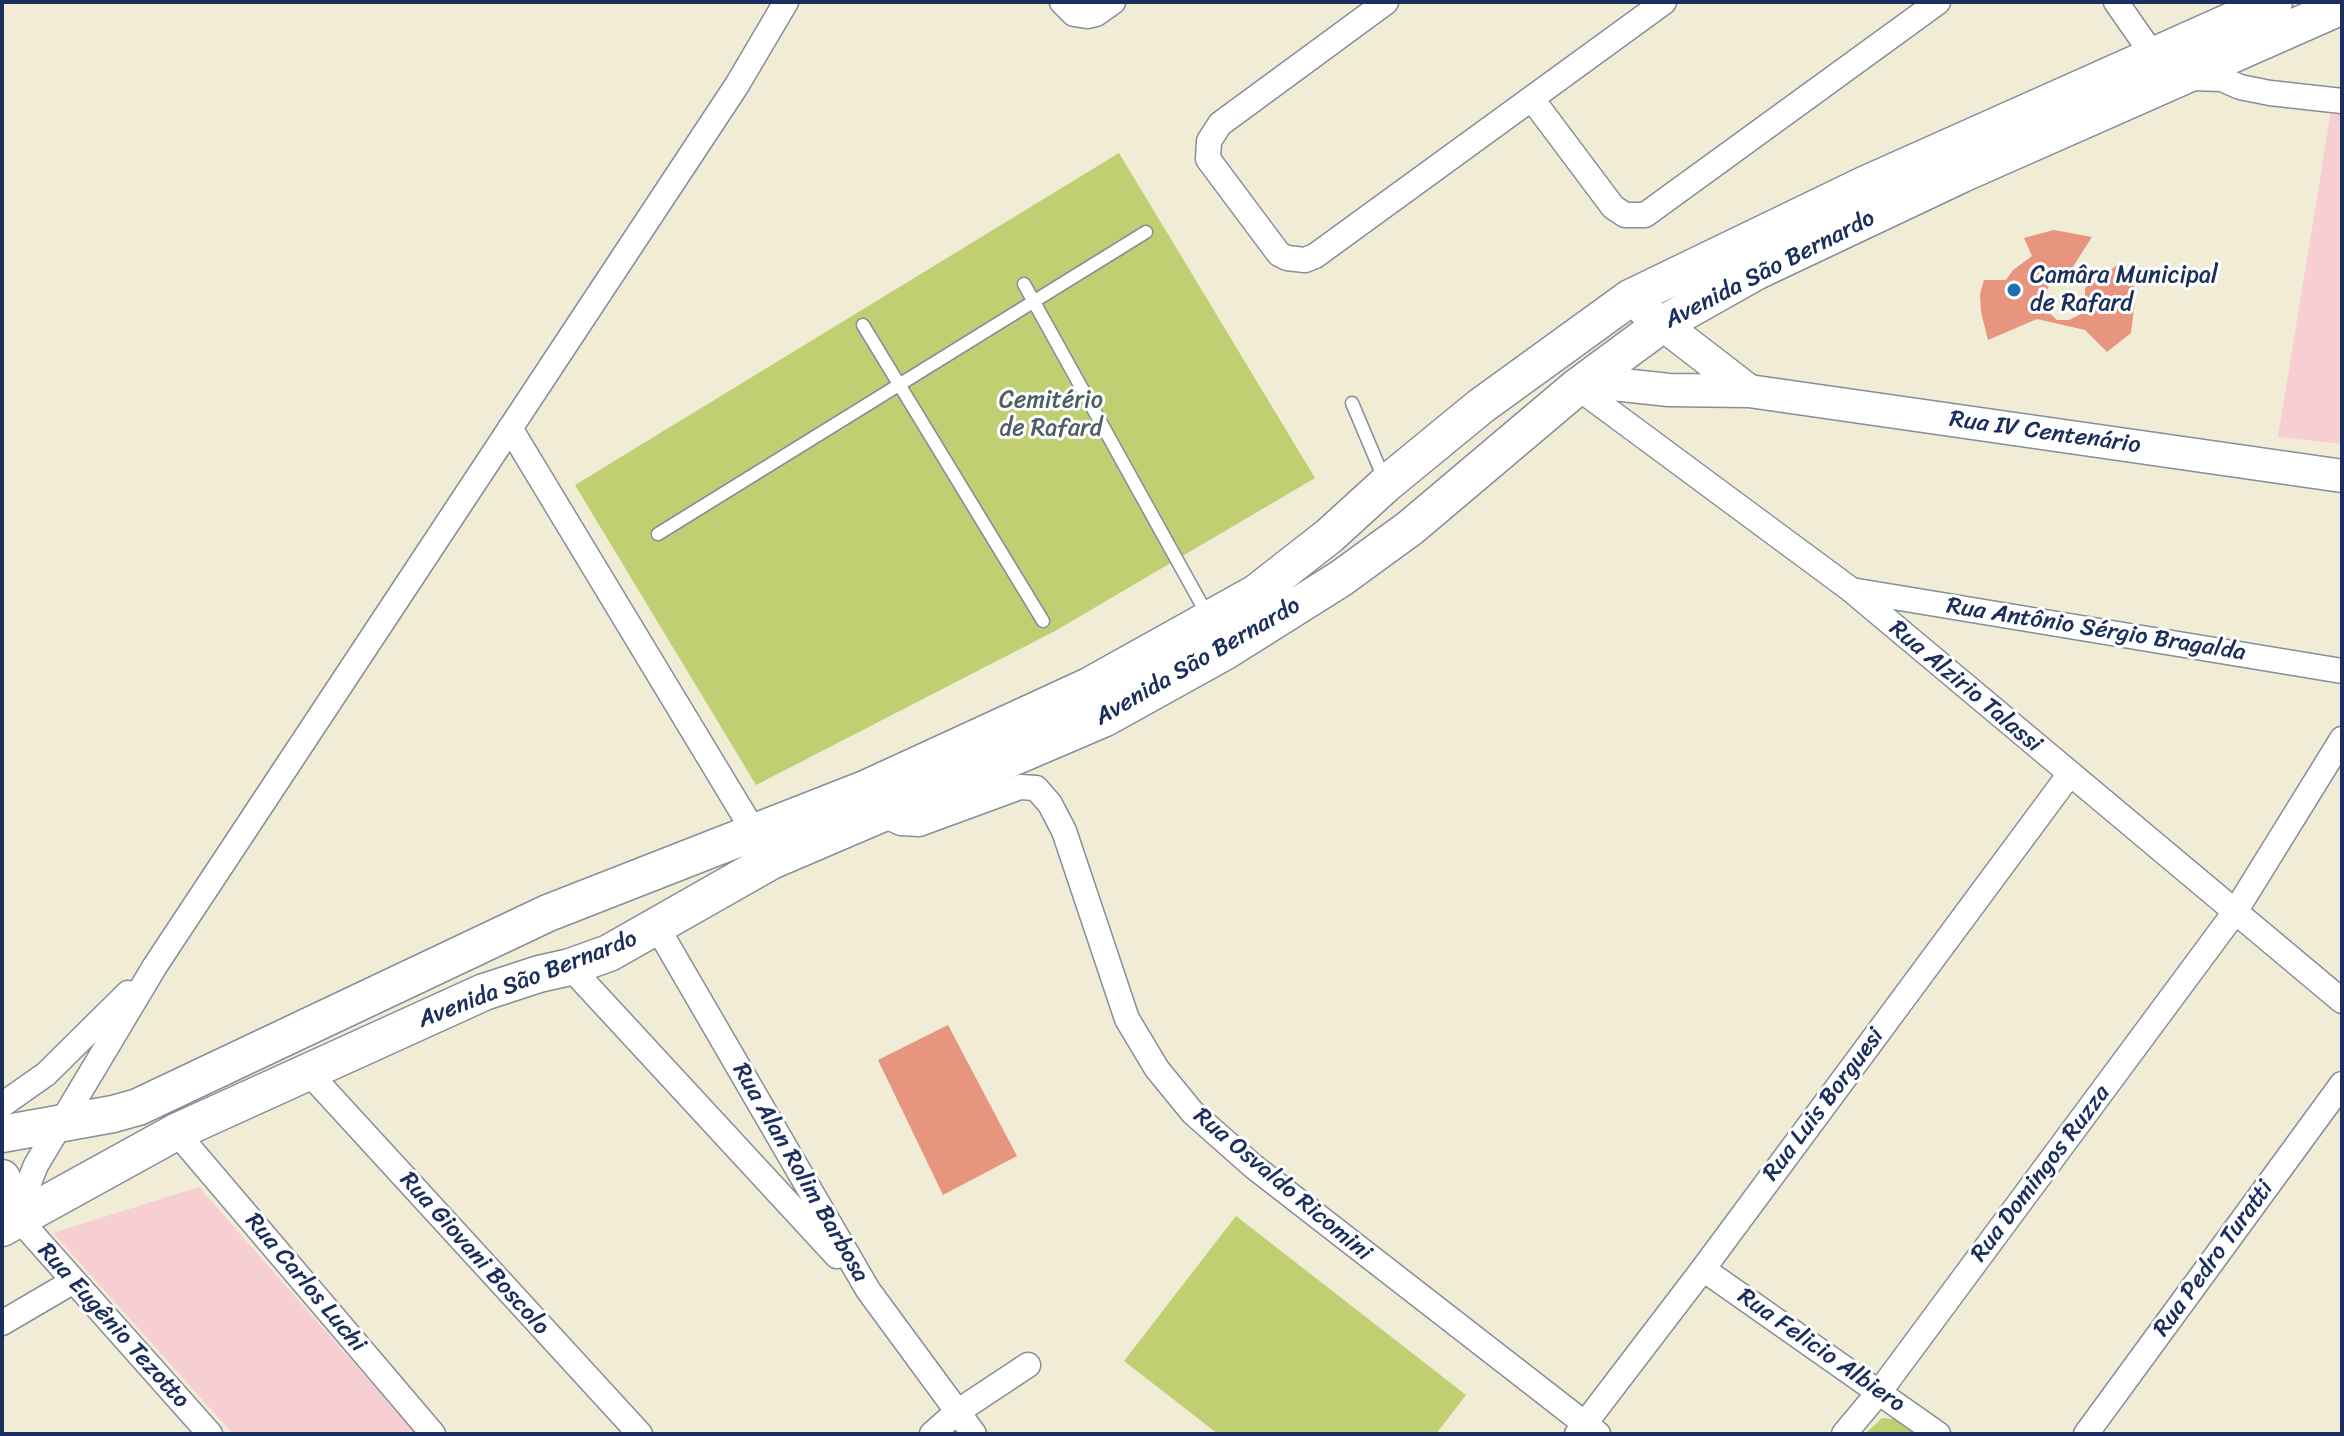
<!DOCTYPE html>
<meta charset="utf-8">
<style>
body{margin:0}
#map{position:relative;width:2344px;height:1436px;overflow:hidden;background:#f0ecd6;font-family:Sriracha,sans-serif}
canvas{display:block}
.frame{position:absolute;inset:0;border:4px solid #1b2f5e;pointer-events:none}
</style>
<div id="map">
<canvas width="2344" height="1436"></canvas>
<div class="frame"></div>
</div>
<script>
const c = document.querySelector('canvas').getContext('2d');
c.lineJoin = 'round';
function paint(path, color) {
  c.fillStyle = color;
  c.fill(path, 'evenodd');
}
function poly(rows) {
  const path = new Path2D();
  for (const r of rows) {
    path.moveTo(r[0], r[1]);
    for (let i = 2; i < r.length; i += 2) path.lineTo(r[i], r[i + 1]);
  }
  return path;
}
function trace(path, color, width, dash) {
  c.strokeStyle = color;
  c.lineWidth = width;
  c.lineCap = dash ? 'butt' : 'round';
  c.setLineDash(dash || []);
  c.stroke(path);
}
function label(font, color, halo, rows, align = 'center') {
  c.font = font + ' Sriracha,sans-serif';
  c.lineWidth = 6;
  c.setLineDash([]);
  c.textBaseline = 'middle';
  c.strokeStyle = halo;
  c.fillStyle = color;
  for (const [text, x, y, turn = 0] of rows) {
    c.save();
    c.translate(x, y);
    c.rotate((+turn || 0) * Math.PI / 180);
    c.textAlign = isNaN(turn) ? turn : align;
    if (halo) c.strokeText(text, 0, 0);
    c.fillText(text, 0, 0);
    c.restore();
  }
}
paint(poly([
 [2331,111,2342,113,2342,444,2278,437],
 [199,1187,416,1434,233,1434,53,1233]
]), '#f7cfd3');
paint(poly([
 [1119,153,1315,478,1055,631,756,785,575,485],
 [1236,1216,1466,1395,1436,1434,1218,1434,1124,1361],
 [1882,1418,1896,1419,1916,1434,1865,1434]
]), '#c0cf72');
paint(poly([
 [2054,230,2092,237,2067,276,2051,281,2041,305,2057,320,2069,320,2085,312,2085,288,2120,263,2130,277,2136,292,2131,333,2107,352,2085,330,2037,319,1988,340,1981,312,1980,294,1984,280,2006,280,2013,270,2032,256,2024,238],
 [948,1025,1017,1156,943,1195,878,1060]
]), '#e7957f');
const service = poly([
 [1024,284,1208,616],
 [863,325,1043,621],
 [1352,403,1385,481],
 [658,534,1146,232]
]);
const minor = poly([
 [1062,2,1074,14,1087,16,1096,14,1113,2],
 [1386,2,1220,124,1209,141,1208,159,1279,254,1287,258,1305,260,1315,256,1664,2],
 [2116,2,2153,55],
 [2191,78,2222,79,2240,87,2270,93,2342,101],
 [1532,99,1613,207,1625,215,1645,215,1938,2],
 [1577,387,1850,589,2342,1001],
 [510,428,762,845],
 [1851,590,2342,671],
 [881,814,901,823,919,824,1020,787,1036,788,1050,804,1064,831,1127,1019,1157,1069,1193,1113,1253,1166,1598,1434],
 [657,927,868,1290,974,1434],
 [570,967,837,1256],
 [309,1073,640,1434],
 [2,1105,46,1074,128,993],
 [176,1132,433,1434],
 [26,1213,28,1185,36,1165,155,966,737,85,786,2],
 [18,1218,210,1434],
 [1703,1269,1938,1434],
 [2,1323,72,1282],
 [932,1434,957,1412,1028,1365],
 [1577,1434,1703,1269,2069,775],
 [1844,1434,1880,1391,2235,912,2342,739],
 [2086,1434,2342,1084]
]);
const tertiary = poly([
 [1644,310,1749,391],
 [1585,381,1669,390,1749,391,2342,476]
]);
const secondary = poly([
 [2,1134,113,1114,138,1107,548,913,865,789,1089,686,1256,593,1329,536,1386,484,1481,406,1630,298,1864,185,2274,2],
 [2,1178,18,1218],
 [2,1228,176,1132,484,992,539,974,570,967,609,953,771,861,1105,718,1224,652,1340,579,1410,528,1577,387,1661,325,1757,271,1962,174,2342,6]
]);
trace(service, '#868e9a', 15);
trace(minor, '#868e9a', 27);
trace(tertiary, '#868e9a', 35);
trace(secondary, '#868e9a', 39);
trace(service, '#fff', 12);
trace(minor, '#fff', 24);
trace(tertiary, '#fff', 32);
trace(secondary, '#fff', 36);
for (const [x, y, r, color] of [
 [2014,290,8,"#1f6fb2"]
]) {
  const dot = new Path2D();
  dot.arc(x, y, r, 0, 2 * Math.PI);
  c.fillStyle = color;
  c.fill(dot);
  trace(dot, '#fff', 3);
}
label('24px', '#1b2f5e', '#fff', [
 ["Avenida São Bernardo",1770,270,-27],
 ["Rua IV Centenário",2045,433,8],
 ["Rua Antônio Sérgio Bragalda",2096,630,9],
 ["Avenida São Bernardo",1198,662,-30],
 ["Rua Alzirio Talassi",1965,687,40],
 ["Avenida São Bernardo",528,980,-21],
 ["Rua Luis Borguesi",1824,1105,-53],
 ["Rua Alan Rolim Barbosa",800,1173,60],
 ["Rua Domingos Ruzza",2041,1174,-53],
 ["Rua Osvaldo Ricomini",1282,1185,40],
 ["Rua Giovani Boscolo",474,1254,48],
 ["Rua Pedro Turatti",2214,1259,-54],
 ["Rua Carlos Luchi",305,1283,50],
 ["Rua Eugênio Tezotto",113,1326,48],
 ["Rua Felicio Albiero",1821,1351,35]
]);
label('24px', '#1b2f5e', '#fff', [
 ["Camâra Municipal",2030,276],
 ["de Rafard",2030,304]
], 'left');
label('24px', '#4d5f64', '#fff', [
 ["Cemitério",1051,401],
 ["de Rafard",1051,429]
]);
</script>
